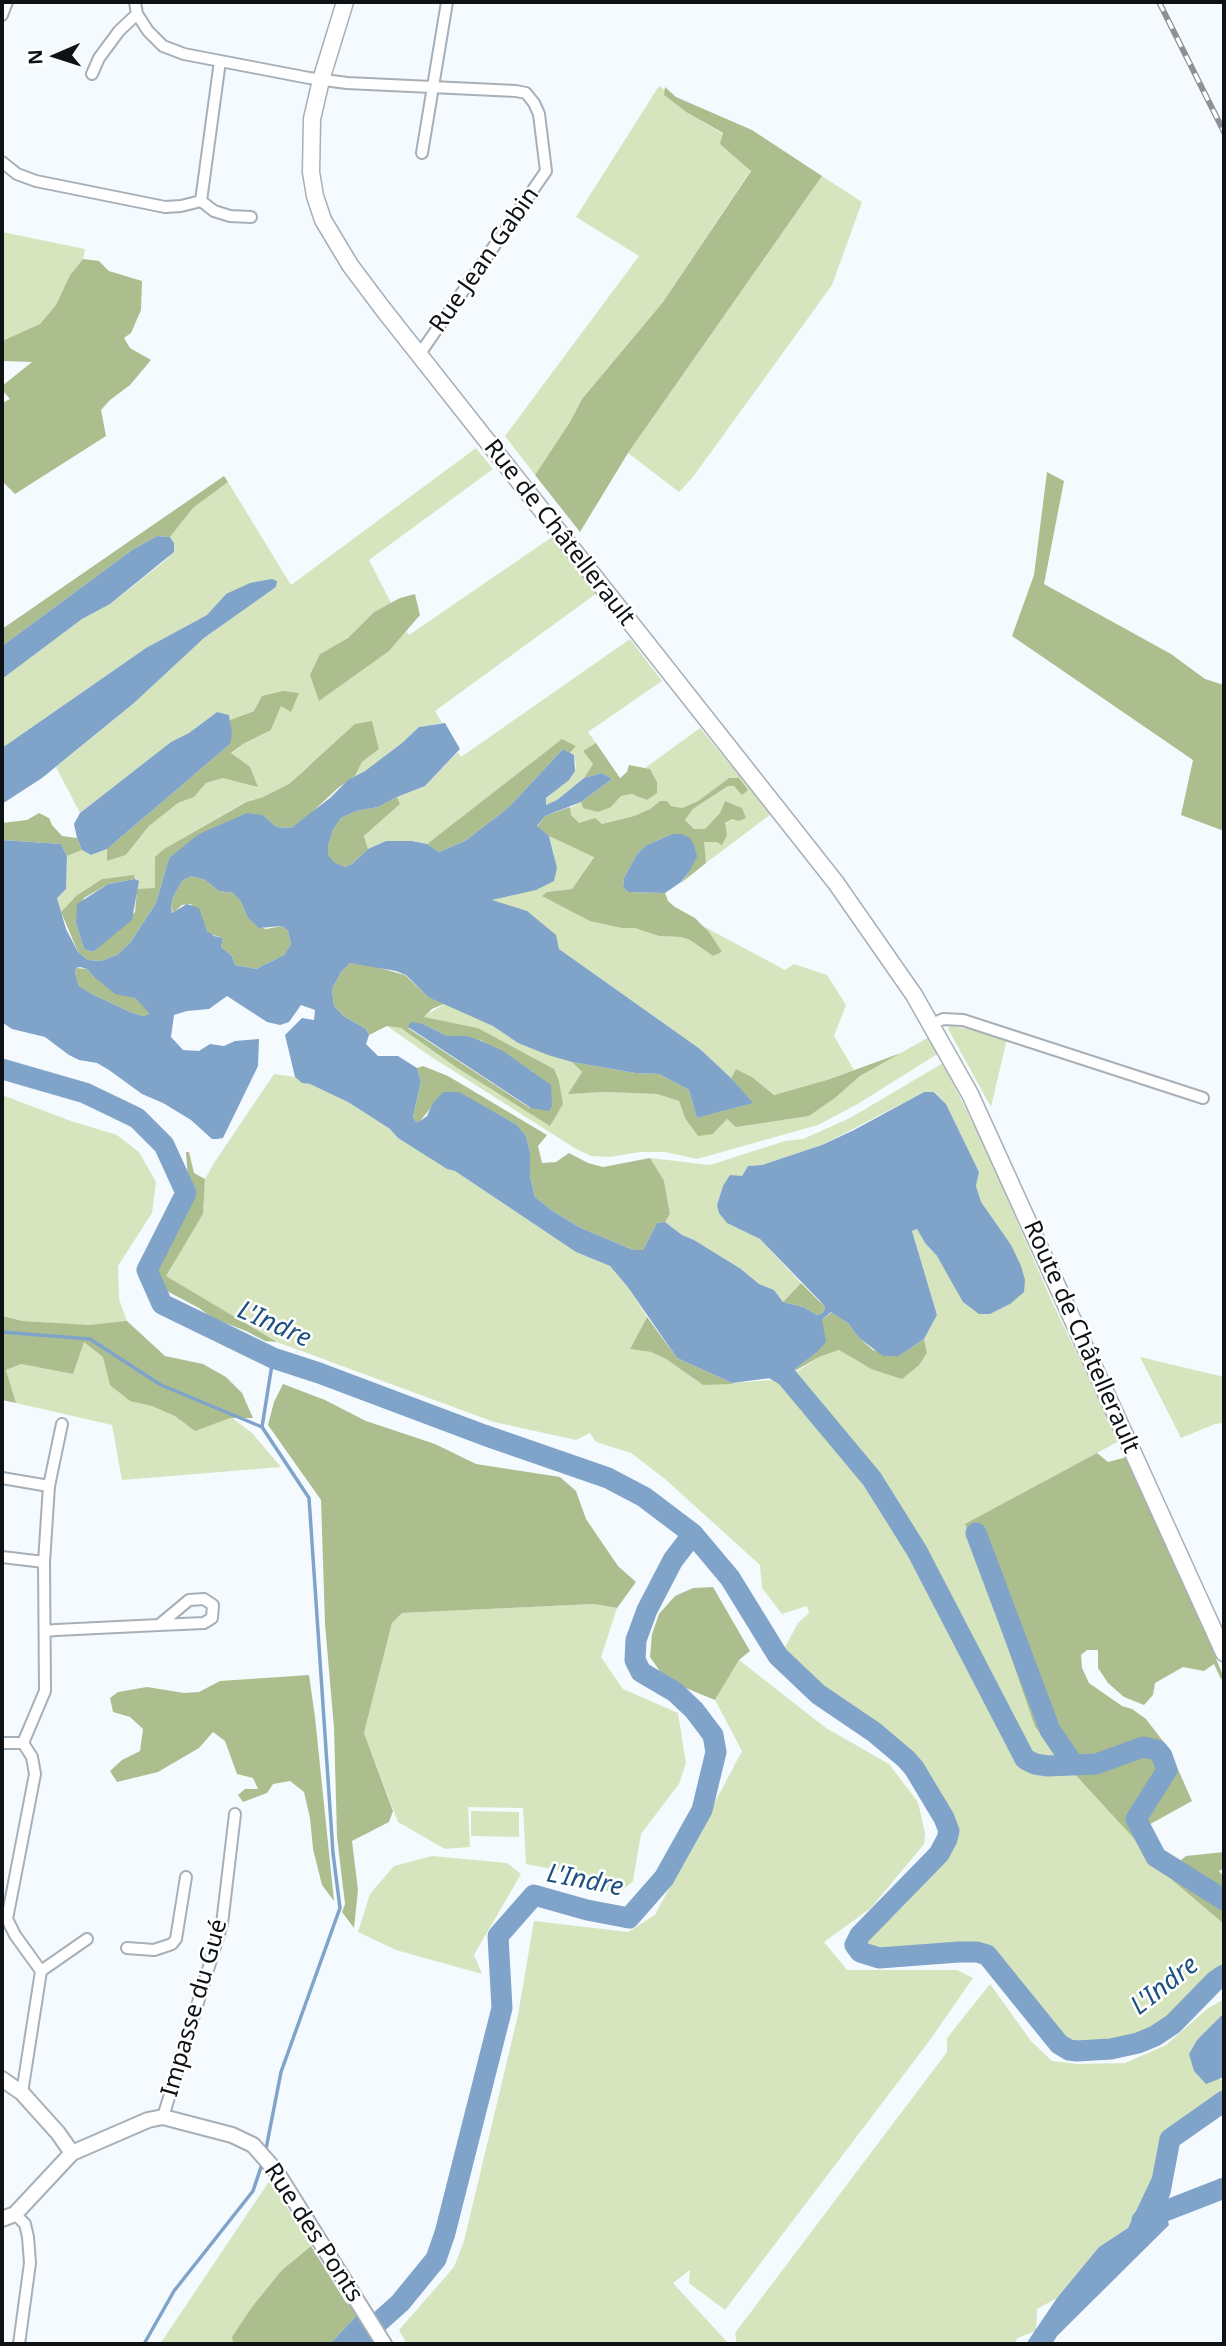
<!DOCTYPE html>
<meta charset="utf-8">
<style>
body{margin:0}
#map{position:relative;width:1226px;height:2346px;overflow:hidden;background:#f5faff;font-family:"Noto Sans",sans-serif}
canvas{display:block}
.frame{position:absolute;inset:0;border:4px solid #0f1215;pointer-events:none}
.north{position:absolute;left:21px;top:21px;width:70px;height:70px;-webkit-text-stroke:5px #fff;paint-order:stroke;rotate:267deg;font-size:19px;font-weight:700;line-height:28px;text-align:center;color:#0f1215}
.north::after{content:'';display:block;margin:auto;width:24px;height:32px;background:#0f1215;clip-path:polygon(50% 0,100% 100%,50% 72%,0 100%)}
</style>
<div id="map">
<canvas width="1226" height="2346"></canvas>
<div class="frame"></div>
<div class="north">N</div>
</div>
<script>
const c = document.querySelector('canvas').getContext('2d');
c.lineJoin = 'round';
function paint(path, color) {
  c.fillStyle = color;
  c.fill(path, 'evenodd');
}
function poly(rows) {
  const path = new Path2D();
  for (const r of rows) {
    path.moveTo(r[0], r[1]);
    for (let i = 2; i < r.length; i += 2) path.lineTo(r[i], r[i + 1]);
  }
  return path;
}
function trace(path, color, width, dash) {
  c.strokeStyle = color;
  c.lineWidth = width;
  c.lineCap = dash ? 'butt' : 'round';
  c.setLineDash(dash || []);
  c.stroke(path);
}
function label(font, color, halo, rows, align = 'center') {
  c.font = font + ' "Noto Sans",sans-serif';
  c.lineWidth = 5;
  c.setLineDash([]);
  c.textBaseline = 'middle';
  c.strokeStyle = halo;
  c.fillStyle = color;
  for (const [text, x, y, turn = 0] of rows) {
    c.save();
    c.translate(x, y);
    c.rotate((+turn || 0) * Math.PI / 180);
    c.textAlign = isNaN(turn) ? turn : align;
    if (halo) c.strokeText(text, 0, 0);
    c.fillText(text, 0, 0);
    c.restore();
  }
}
paint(poly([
 [659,86,665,90,664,95,686,112,723,134,721,144,751,170,663,302,582,399,570,422,535,475,505,436,639,256,576,217],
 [822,176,862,202,832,285,693,477,679,492,628,453],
 [2,232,85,249,83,259,70,275,56,305,40,324,2,341],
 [476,448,493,469,369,560,391,603,374,612,348,638,320,654,389,651,406,631,409,635,552,537,597,593,435,711,442,723,419,727,402,743,365,771,355,776,362,762,379,749,372,721,308,766,289,784,263,797,245,802,164,849,155,889,137,889,138,881,133,876,102,879,76,896,61,912,57,898,66,889,67,856,82,850,91,855,107,849,107,861,126,855,149,826,178,803,194,797,206,783,223,778,231,754,243,744,271,730,281,706,299,693,230,720,229,715,217,712,189,733,171,742,80,813,56,767,134,703,204,638,276,587,226,594,207,615,146,648,2,748,2,679,82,619,110,604,161,564,174,552,174,543,170,537,193,508,228,482,291,585],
 [630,639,662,681,588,732,596,743,583,751,593,764,584,778,557,800,546,806,546,799,575,771,576,765,574,755,570,753,576,746,562,739,427,844,412,841,386,841,368,849,364,836,400,804,397,797,425,786,458,752,461,757],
 [700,728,771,814,706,863,703,842,717,842,725,824,732,819,725,802,720,813,705,829,694,829,685,820,693,809,728,786,734,785,742,794,729,778,698,801,682,808,671,806,660,801,650,809,634,816,602,824,579,824,571,815,570,808,581,802,583,808,611,807,621,796,632,794,648,799,657,793,657,782,650,769,645,768],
 [549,836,594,856,572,889,547,892,622,928,635,927,659,936,681,937,690,940,713,956,722,952,703,926,785,970,794,964,827,975,846,1005,834,1036,854,1070,830,1079,774,1095,752,1077,736,1069,731,1078,700,1049,559,949,512,908,491,900,513,895,554,854],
 [446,1003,494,1026,518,1043,572,1062,582,1072,569,1093,604,1092,657,1094,679,1101,685,1118,713,1134,727,1119,732,1122,782,1120,809,1116,835,1098,860,1076,929,1037,939,1053,856,1105,818,1125,697,1159,665,1152,640,1152,610,1157,591,1156,576,1149,430,1056,387,1026,401,1028,491,1089,550,1125,554,1069,478,1028,423,1017],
 [951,1025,1007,1039,991,1107,948,1029],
 [943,1063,987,1152,1053,1304,1119,1441,965,1525,1035,1727,1172,1880,1224,1924,1224,1969,1212,1977,1160,2027,1137,2038,1110,2044,1077,2046,1062,2040,990,1951,978,1947,959,1946,879,1953,863,1947,862,1944,865,1938,944,1857,952,1841,954,1830,949,1815,940,1798,909,1755,877,1728,821,1690,782,1653,798,1623,809,1613,807,1606,782,1614,762,1588,760,1565,665,1479,631,1453,596,1442,590,1433,576,1440,494,1422,277,1342,165,1276,203,1214,205,1179,214,1163,274,1074,295,1077,302,1083,310,1084,348,1102,390,1129,398,1138,447,1169,455,1171,576,1252,610,1266,627,1286,647,1317,630,1349,651,1352,666,1359,703,1385,785,1379,819,1357,839,1350,871,1369,927,1353,924,1339,937,1315,912,1231,917,1229,925,1243,990,1314,1010,1304,976,1186,979,1172,946,1104,935,1092,924,1092,822,1145,762,1165,748,1166,742,1176,723,1186,717,1205,727,1223,760,1239,801,1283,783,1302,774,1290,759,1284,741,1269,694,1240,682,1235,665,1222,670,1214,664,1182,650,1158,710,1165,785,1141,803,1139,850,1118],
 [2,1095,71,1121,117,1135,139,1152,156,1182,152,1213,118,1266,119,1299,127,1321,147,1357,190,1386,252,1433,281,1467,122,1480,112,1425,16,1403,6,1370,21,1364,73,1374,88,1326,23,1321,2,1316],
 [1140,1357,1224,1377,1224,1423,1215,1424,1181,1438],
 [594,1604,617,1608,601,1657,623,1689,678,1713,686,1763,679,1784,641,1834,633,1881,616,1896,578,1874,526,1864,523,1808,468,1807,470,1847,445,1849,398,1822,364,1733,392,1623,402,1613],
 [739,1660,826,1728,889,1764,918,1802,925,1833,924,1844,871,1908,824,1942,847,1970,957,1970,973,1978,930,2040,725,2310,689,2283,690,2270,673,2283,729,2344,407,2344,399,2330,454,2267,464,2241,518,2015,534,1921,628,1932,655,1915,742,1751,715,1700],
 [471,1811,519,1812,519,1837,471,1836],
 [432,1856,507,1863,521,1874,474,1955,482,1974,396,1950,358,1932,370,1894,394,1866],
 [990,1984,1031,2041,1052,2061,1078,2064,1125,2063,1166,2045,1207,2009,1224,1999,1224,2013,1197,2040,1189,2054,1221,2080,1224,2077,1224,2090,1168,2128,1158,2146,1153,2175,1128,2228,1099,2247,1057,2298,1037,2309,1036,2331,1017,2338,1015,2344,737,2344,735,2333,947,2052,947,2038],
 [270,2180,311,2246,282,2270,232,2337,233,2344,160,2344]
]), '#d6e5be');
paint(poly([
 [665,87,676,97,752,130,822,176,628,453,580,532,535,475,570,422,582,399,663,302,751,171,720,144,723,133,686,112,664,95],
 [83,259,99,261,109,271,142,281,141,310,131,333,124,338,130,348,151,360,130,385,110,400,101,410,106,436,15,494,2,481,2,403,10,399,2,390,2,386,32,362,2,361,2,341,40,324,56,305,70,275],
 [1047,472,1064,481,1044,584,1171,654,1205,679,1224,685,1224,831,1181,815,1193,760,1012,636,1034,575],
 [224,476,228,482,193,508,170,537,157,536,132,550,2,646,2,629],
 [415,594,420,615,389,651,319,701,310,675,320,654,348,638,374,612,400,598],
 [283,691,299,693,291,712,281,706,271,730,243,744,231,753,250,767,258,787,223,778,206,783,194,797,178,803,149,826,126,855,107,861,107,849,230,744,230,720,254,711,262,696],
 [372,721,379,749,362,762,355,776,338,788,308,816,291,828,276,827,263,815,169,858,156,903,130,943,117,955,101,961,88,960,78,952,61,912,76,896,102,879,134,875,135,879,108,884,84,898,76,923,84,949,93,952,135,912,137,889,155,888,155,857,164,849,246,802,263,797,289,784,355,724],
 [562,739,576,746,570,753,563,749,508,808,465,841,439,852,427,844],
 [596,743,620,778,627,772,629,765,650,769,657,782,657,793,647,800,632,794,621,796,611,807,598,812,583,808,581,802,612,779,602,773,584,778,593,764,583,751],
 [729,778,739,778,748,790,742,795,734,786,728,786,693,809,685,820,694,829,705,829,720,813,725,801,742,808,746,818,739,821,732,819,725,823,727,835,722,845,717,842,704,842,706,863,681,883,689,872,696,857,695,847,682,834,672,834,647,845,637,854,624,878,623,887,628,892,665,893,668,901,675,907,695,918,709,932,722,952,713,956,690,940,681,937,659,936,635,928,622,928,590,921,542,896,547,892,572,889,594,857,549,836,537,827,545,816,570,807,571,815,579,823,595,818,602,824,634,816,650,809,660,801,667,801,671,806,682,808,698,801],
 [397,797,400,804,364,836,368,849,352,864,345,867,335,864,328,855,328,846,333,830,341,818,356,811,378,807],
 [39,813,49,818,52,825,62,836,77,838,82,850,67,856,61,844,2,840,2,823,27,820],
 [191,876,205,880,219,891,233,893,241,902,248,918,259,927,266,929,282,926,288,931,291,944,284,955,256,969,235,965,232,956,221,947,223,938,209,934,191,904,182,905,173,913,171,906,173,897,182,881],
 [350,963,373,966,405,975,428,997,446,1003,432,1009,424,1017,478,1028,554,1069,559,1081,563,1104,550,1126,456,1067,401,1028,387,1026,369,1035,366,1029,345,1017,334,1006,332,989,341,972],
 [423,1024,447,1036,480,1040,533,1072,530,1108,408,1028],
 [76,968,87,969,94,977,135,998,151,1014,143,1016,130,1012,92,994,79,986,75,975],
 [901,1053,860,1076,835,1098,809,1116,736,1127,727,1119,713,1134,698,1136,685,1118,679,1101,657,1094,604,1092,568,1094,582,1072,572,1062,635,1073,659,1074,689,1090,697,1118,752,1103,731,1078,736,1069,752,1077,774,1095,830,1079],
 [423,1066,448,1076,547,1135,538,1146,542,1163,556,1162,569,1153,588,1163,603,1167,650,1158,664,1181,670,1214,665,1222,657,1223,643,1250,633,1250,581,1228,554,1212,535,1197,530,1176,530,1152,526,1136,517,1125,475,1102,430,1109,420,1121,416,1122,413,1117,421,1081,417,1068],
 [186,1152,189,1152,194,1173,205,1179,203,1214,166,1276,277,1342,265,1341,246,1331,212,1318,199,1308,163,1289,155,1274,157,1257,169,1242,184,1216,189,1194],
 [801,1283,825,1307,823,1313,817,1315,803,1307,783,1302],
 [832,1312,848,1323,859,1338,873,1350,899,1356,924,1339,927,1353,919,1365,902,1379,871,1369,839,1350,819,1357,786,1376,816,1353,822,1320],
 [2,1316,23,1321,89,1325,127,1321,165,1356,203,1364,226,1377,242,1393,253,1418,230,1418,195,1431,175,1416,152,1406,130,1401,110,1385,103,1357,84,1342,73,1374,21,1364,6,1370,16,1403,2,1400],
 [647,1317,677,1358,732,1383,732,1384,703,1385,666,1359,651,1352,630,1349],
 [283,1384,325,1400,366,1421,435,1444,476,1464,560,1477,576,1491,586,1519,618,1566,636,1582,617,1608,594,1604,402,1613,392,1623,364,1733,393,1811,389,1822,352,1841,358,1890,354,1928,342,1912,345,1904,337,1837,334,1728,325,1624,321,1500,268,1425,274,1402],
 [1097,1453,1108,1462,1127,1457,1189,1593,1224,1678,1221,1679,1214,1664,1204,1671,1183,1667,1155,1683,1153,1695,1144,1705,1124,1697,1108,1683,1098,1668,1098,1650,1087,1650,1081,1655,1082,1668,1089,1683,1122,1706,1132,1709,1146,1719,1169,1749,1192,1801,1145,1827,1158,1854,1175,1865,1186,1856,1224,1852,1224,1868,1219,1871,1224,1877,1224,1924,1172,1880,1073,1772,1035,1727,965,1524],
 [713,1587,750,1651,739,1660,715,1700,666,1680,650,1657,652,1634,659,1614,675,1596,693,1588],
 [309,1675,315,1717,334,1901,322,1885,313,1849,310,1818,304,1792,290,1781,273,1784,267,1793,243,1802,238,1795,245,1789,258,1789,253,1778,237,1774,225,1741,213,1732,199,1748,158,1772,117,1782,110,1771,122,1760,140,1751,143,1729,130,1717,113,1712,110,1698,118,1692,147,1687,184,1693,199,1692,220,1681],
 [311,2246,345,2301,358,2314,330,2344,233,2344,232,2337,252,2307,282,2270]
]), '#adbe8e');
paint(poly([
 [157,536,170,537,174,543,174,552,110,604,82,619,2,679,2,646,132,550],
 [272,579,277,581,276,587,204,638,134,703,42,778,2,804,2,748,146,648,207,615,226,594,250,583],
 [217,712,229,715,232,733,230,744,107,849,91,855,82,850,77,838,74,824,80,813,171,742,189,733],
 [445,723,460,749,425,786,397,797,378,807,356,811,341,818,333,830,328,846,328,855,335,863,345,867,352,864,368,849,386,841,412,841,427,844,439,852,465,841,508,808,563,749,574,755,575,771,569,780,546,798,546,805,557,800,584,778,602,773,612,779,581,802,545,816,537,826,549,836,557,868,554,881,536,890,492,900,527,911,556,935,559,949,700,1049,731,1078,753,1103,697,1118,689,1090,659,1074,635,1073,572,1062,548,1055,518,1043,493,1026,428,997,406,975,396,971,350,963,341,972,332,989,334,1006,345,1017,366,1029,369,1035,366,1044,378,1056,398,1056,417,1068,421,1081,413,1117,416,1122,420,1121,427,1116,433,1103,443,1092,459,1092,517,1125,526,1136,530,1152,530,1176,535,1197,554,1212,581,1228,633,1250,643,1250,657,1223,665,1222,682,1235,694,1240,741,1269,759,1284,774,1290,783,1302,803,1307,817,1315,823,1313,825,1307,820,1301,760,1239,727,1223,719,1213,717,1205,723,1186,730,1175,742,1176,748,1166,762,1165,822,1145,854,1130,924,1092,934,1092,946,1104,979,1172,976,1186,981,1202,1011,1245,1021,1266,1025,1280,1024,1292,1010,1304,990,1314,979,1314,963,1302,937,1256,925,1243,917,1229,912,1231,937,1315,924,1339,899,1356,883,1356,859,1338,848,1323,831,1312,822,1320,826,1342,816,1353,786,1376,732,1383,677,1358,627,1286,610,1266,576,1252,455,1171,447,1169,398,1138,390,1129,348,1102,310,1084,302,1083,295,1077,285,1035,302,1018,314,1020,315,1010,301,1005,289,1022,280,1025,267,1022,227,996,209,1009,187,1011,174,1015,171,1037,183,1050,199,1051,210,1044,224,1046,235,1041,259,1039,258,1066,223,1138,217,1139,212,1139,191,1120,163,1103,142,1094,109,1070,97,1063,79,1060,69,1055,45,1037,12,1029,3,1023,2,840,61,844,67,856,66,889,57,898,66,929,78,952,88,960,101,961,117,955,130,943,156,903,169,858,199,834,247,813,263,815,276,827,291,828,330,798,348,780,365,771,402,743,419,727],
 [191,876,205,880,219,891,233,893,241,902,248,918,259,928,282,926,288,931,291,944,284,955,256,969,235,965,232,956,221,947,223,938,214,936,207,931,199,908,187,904,172,913,171,906,173,897,182,881],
 [80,967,87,969,94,977,115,994,135,998,150,1014,143,1016,130,1012,92,994,79,986,75,974,76,968],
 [672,834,682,834,690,838,695,847,697,857,689,872,681,882,665,893,628,892,623,887,624,878,637,854,647,845],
 [135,879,139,881,132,920,93,952,84,949,76,923,77,904,108,884],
 [411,1022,423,1024,447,1036,466,1036,479,1040,503,1051,551,1085,552,1106,549,1111,531,1108,408,1027],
 [1224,2013,1224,2077,1206,2084,1194,2071,1189,2054,1197,2040],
 [1171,2156,1165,2208,1169,2225,1057,2336,1052,2344,1026,2344,1057,2298,1099,2247,1128,2228,1153,2175],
 [358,2314,376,2344,330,2344]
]), '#7fa3c9');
trace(poly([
 [2,1332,90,1339,161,1385,262,1427,273,1358],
 [262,1427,309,1498,333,1853,340,1908,281,2072,265,2154],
 [144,2344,174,2291,253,2191,263,2161]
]), '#7fa3c9', 3.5);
trace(poly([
 [2,1069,85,1093,137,1118,164,1145,186,1193,147,1270,162,1304,273,1358,319,1373,484,1435,608,1478,644,1497,693,1534,730,1578,778,1656,818,1694,874,1732,906,1759,914,1768,944,1818,949,1831,947,1839,939,1854,860,1935,855,1945,860,1952,879,1958,959,1952,977,1952,987,1955,1059,2044,1069,2050,1077,2051,1111,2049,1138,2043,1155,2036,1173,2024,1215,1981,1224,1975],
 [764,1363,786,1376,872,1479,917,1551,1025,1759,1035,1764,1048,1766,1096,1764,1143,1747,1157,1750,1162,1756,1167,1770,1136,1819,1156,1857,1224,1900],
 [976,1533,1050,1730,1073,1764],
 [1160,2192,1170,2139,1224,2101],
 [1142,2220,1224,2188],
 [354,2344,400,2303,436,2259,445,2233,502,2008,498,1936,534,1895,587,1910,629,1918,664,1878,702,1810,716,1752,713,1735,694,1710,675,1692,641,1672,635,1660,636,1640,647,1610,673,1560,693,1534]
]), '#7fa3c9', 21);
const minor = poly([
 [135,2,137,14,148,31,163,46,184,54,309,78,347,83,516,91,526,93,534,103,539,114,546,171,419,355],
 [2,15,7,2],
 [92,74,99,58,119,31,137,14],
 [422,153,447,2],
 [2,162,17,174,36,181,165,207,181,206,201,201],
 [201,201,220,61],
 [201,201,214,211,230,216,251,217],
 [932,1024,943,1019,963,1020,1203,1098],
 [2,1478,49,1486],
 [2,1557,44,1562],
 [46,1631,56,1630,159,1625,204,1623,212,1618,213,1605,204,1599,189,1600,159,1625],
 [2,1743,23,1743],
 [7,1919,35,1774,32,1757,23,1743,45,1691,44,1562,49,1486,62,1424],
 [7,1919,15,1935,41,1971,22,2093],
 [127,1948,154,1950,172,1944,176,1939,186,1877],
 [41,1971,87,1939],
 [163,2117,222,1924,235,1814],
 [15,2214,25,2224,28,2237,30,2263,19,2344]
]);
const tertiary = poly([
 [2,2079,22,2093,58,2133,72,2153],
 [2,2219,15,2214,72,2153,148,2120,163,2117,232,2135,253,2145,276,2171,384,2344]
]);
const secondary = poly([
 [345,2,321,80,312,119,311,172,315,196,323,220,350,265,383,309,836,883,914,995,970,1094,1224,1653]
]);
trace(minor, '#a7afb7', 14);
trace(tertiary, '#a7afb7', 18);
trace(secondary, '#a7afb7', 19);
trace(minor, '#fff', 10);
trace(tertiary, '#fff', 14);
trace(secondary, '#fff', 16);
const rail = poly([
 [1159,2,1224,132]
]);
trace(rail, '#8d9195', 6);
trace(rail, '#fff', 3.5, [10]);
label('24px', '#0f1215', '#fff', [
 ["Rue Jean Gabin",485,260,-55],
 ["Rue de Châtellerault",559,533,52],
 ["Route de Châtellerault",1081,1337,66],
 ["Impasse du Gué",195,2008,-74],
 ["Rue des Ponts",313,2233,57]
]);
label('italic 26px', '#1d5182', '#fff', [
 ["L'Indre",274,1325,24],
 ["L'Indre",585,1881,11],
 ["L'Indre",1165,1986,-38]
]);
</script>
